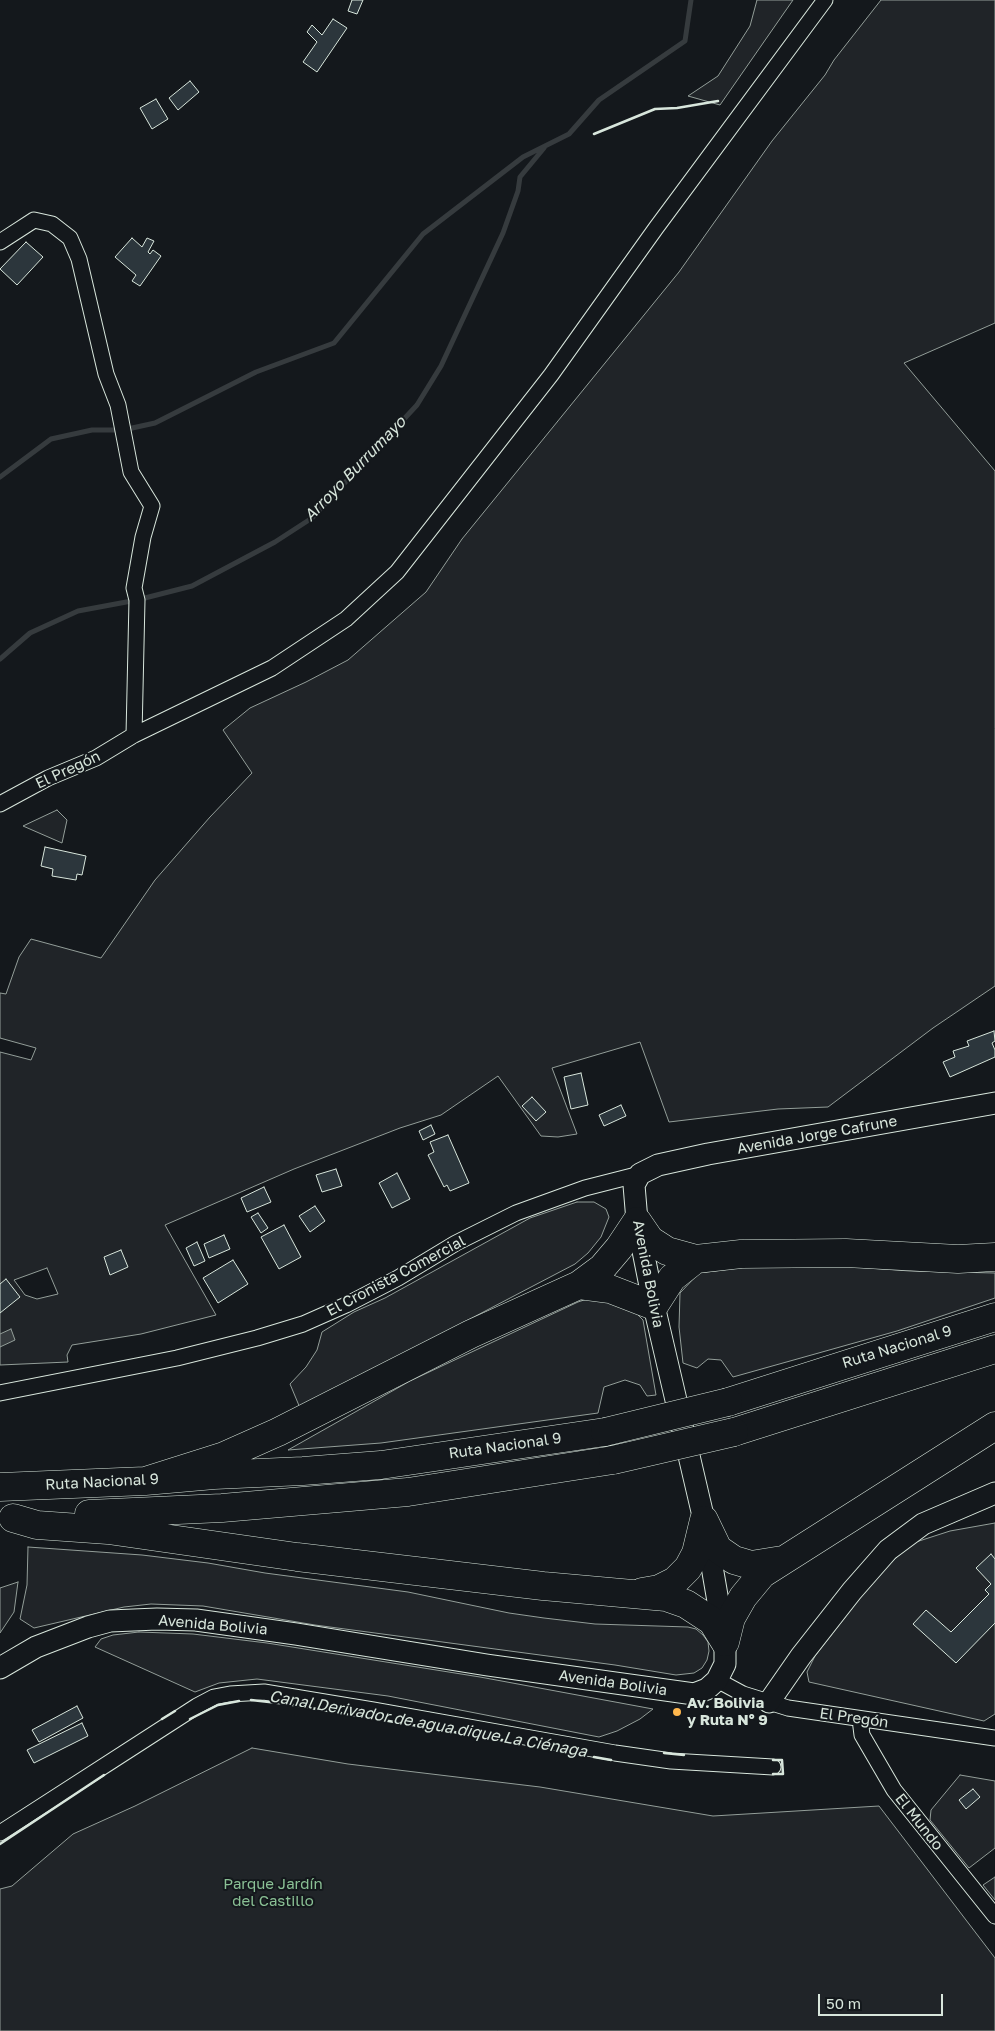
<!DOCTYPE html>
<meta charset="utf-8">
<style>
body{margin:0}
#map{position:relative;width:995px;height:2031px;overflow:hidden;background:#14181c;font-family:"Golos Text",sans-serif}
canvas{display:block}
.scale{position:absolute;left:818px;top:1994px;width:125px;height:22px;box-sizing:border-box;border:2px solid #d8e6dc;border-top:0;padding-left:6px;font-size:15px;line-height:18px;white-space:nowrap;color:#d8e6dc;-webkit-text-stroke:4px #14181c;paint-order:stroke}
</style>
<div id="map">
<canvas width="995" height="2031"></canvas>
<div class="scale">50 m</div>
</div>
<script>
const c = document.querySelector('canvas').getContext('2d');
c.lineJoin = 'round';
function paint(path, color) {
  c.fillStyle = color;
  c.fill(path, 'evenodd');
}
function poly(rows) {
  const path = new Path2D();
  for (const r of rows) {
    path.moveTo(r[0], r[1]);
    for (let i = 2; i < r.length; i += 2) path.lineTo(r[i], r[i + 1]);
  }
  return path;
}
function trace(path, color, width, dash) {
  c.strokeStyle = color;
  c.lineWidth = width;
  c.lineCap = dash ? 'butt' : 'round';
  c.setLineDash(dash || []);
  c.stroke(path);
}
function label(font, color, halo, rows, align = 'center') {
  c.font = font + ' "Golos Text",sans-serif';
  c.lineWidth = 4;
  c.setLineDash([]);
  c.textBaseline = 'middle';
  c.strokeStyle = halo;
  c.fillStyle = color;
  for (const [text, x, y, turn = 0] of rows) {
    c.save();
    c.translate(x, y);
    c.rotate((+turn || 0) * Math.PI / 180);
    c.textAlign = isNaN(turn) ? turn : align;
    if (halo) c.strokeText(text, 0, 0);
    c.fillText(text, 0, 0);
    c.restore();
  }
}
const green = poly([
 [757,0,793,0,720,105,688,96,718,76,750,26,757,0],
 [881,0,995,0,995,323,904,363,995,471,995,986,933,1028,828,1107,778,1109,669,1122,640,1042,552,1068,577,1134,558,1137,541,1136,498,1076,441,1115,400,1128,294,1169,165,1225,216,1315,141,1334,72,1345,67,1355,68,1362,0,1365,0,1052,31,1060,36,1048,0,1038,0,993,6,994,19,957,31,939,101,958,155,880,210,817,252,773,223,730,250,708,306,682,348,660,426,592,462,539,679,272,772,141,825,75,834,60,881,0],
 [47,1268,58,1294,37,1299,25,1295,14,1280,47,1268],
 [57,810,67,820,62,843,23,826,57,810],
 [577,1202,594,1202,606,1209,609,1217,601,1237,588,1253,575,1264,300,1408,290,1384,306,1367,317,1350,322,1332,354,1312,385,1298,530,1218,577,1202],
 [786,1262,910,1271,995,1273,995,1298,897,1331,733,1377,721,1360,708,1359,697,1368,683,1363,679,1327,680,1293,699,1273,786,1262],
 [596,1296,633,1310,643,1320,656,1395,647,1396,640,1385,625,1380,604,1387,598,1413,381,1443,288,1450,410,1381,578,1302,596,1296],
 [995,1523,995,1714,984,1721,809,1682,807,1672,815,1656,876,1577,899,1555,916,1542,950,1531,995,1523],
 [28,1547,142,1555,208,1563,265,1573,408,1592,509,1613,544,1618,595,1624,688,1627,696,1629,703,1635,708,1642,709,1651,707,1660,702,1668,694,1673,676,1675,615,1665,315,1625,203,1606,151,1604,124,1607,34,1628,20,1619,27,1585,28,1547],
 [18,1582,14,1612,0,1633,0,1588,18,1582],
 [139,1632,193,1634,267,1643,480,1677,653,1709,640,1719,617,1731,599,1737,388,1696,257,1679,219,1683,195,1692,95,1647,101,1639,113,1635,139,1632],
 [252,1748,348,1764,540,1787,713,1816,879,1806,995,1958,995,2031,0,2031,0,1889,12,1886,73,1834,135,1806,252,1748],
 [960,1775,995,1781,995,1848,969,1868,930,1820,931,1810,960,1775],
 [995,1877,995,1900,983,1885,995,1877]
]);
paint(green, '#202428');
trace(green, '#939e99', 1);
const water = poly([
 [11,1329,15,1340,0,1347,0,1334,11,1329]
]);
paint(water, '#363b3e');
trace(water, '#939e99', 1);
trace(poly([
 [0,477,51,439,92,430,123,430,155,423,256,372,334,343,423,234,523,157,569,134,599,100,685,41,691,0],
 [0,659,30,633,78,611,137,600,192,586,275,542,312,518,417,405,441,366,503,233,518,191,520,177,544,148]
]), '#363b3e', 5);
const building = poly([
 [352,0,363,0,357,14,348,11,352,0],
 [333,19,347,28,317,72,303,62,317,42,307,32,312,25,322,35,333,19],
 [190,81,199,92,178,110,169,98,190,81],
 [156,99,168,119,152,129,140,108,156,99],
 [132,238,142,247,147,238,154,241,148,252,150,254,153,250,161,256,140,286,132,281,136,275,115,257,132,238],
 [26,242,43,257,17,285,0,269,26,242],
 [45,847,86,856,82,875,77,874,76,880,52,876,53,869,41,866,45,847],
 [994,1031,995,1041,992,1043,995,1050,995,1057,950,1077,943,1062,955,1057,953,1051,969,1046,967,1041,994,1031],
 [581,1073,588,1105,571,1109,564,1077,581,1073],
 [532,1097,546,1112,536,1121,522,1106,532,1097],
 [621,1105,626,1116,604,1126,599,1115,621,1105],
 [431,1125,435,1134,423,1140,419,1131,431,1125],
 [448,1135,469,1183,450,1191,447,1185,444,1187,428,1155,434,1152,430,1142,448,1135],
 [336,1169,342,1186,322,1192,316,1175,336,1169],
 [397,1173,410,1199,392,1208,379,1183,397,1173],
 [264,1187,271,1202,247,1212,241,1198,264,1187],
 [315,1206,325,1221,310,1232,299,1216,315,1206],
 [258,1213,268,1228,261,1233,251,1217,258,1213],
 [284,1225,301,1257,279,1269,261,1237,284,1225],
 [224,1235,230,1249,209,1258,204,1244,224,1235],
 [197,1242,205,1261,194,1266,186,1248,197,1242],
 [121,1250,128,1267,110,1275,104,1257,121,1250],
 [233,1260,248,1284,218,1303,203,1278,233,1260],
 [6,1279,20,1297,0,1313,0,1284,6,1279],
 [991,1554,995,1559,995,1623,956,1663,913,1624,926,1610,951,1632,989,1594,985,1590,991,1584,976,1568,991,1554],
 [77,1706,83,1718,39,1742,32,1730,77,1706],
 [82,1723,88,1736,34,1763,27,1750,82,1723],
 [973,1789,980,1797,966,1809,959,1800,973,1789]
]);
paint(building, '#2c363c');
trace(building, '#d8e6dc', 1);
const street = poly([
 [0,242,34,220,52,224,70,238,79,259,106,374,118,405,131,472,152,506,143,537,134,588,137,600,134,735],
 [0,804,48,778,96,758,134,735,272,668,346,619,397,572,551,375,656,228,825,0],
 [0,1393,177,1358,257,1338,303,1324,346,1305,398,1278,456,1243,516,1213,585,1188,640,1174],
 [717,1680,743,1694,788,1708,995,1738],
 [860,1719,862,1735,894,1790,995,1916],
 [0,1833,197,1706,214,1697,230,1694,264,1692,373,1710,615,1753,671,1761,773,1767]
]);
const secondary = poly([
 [0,1668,36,1647,88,1627,110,1621,157,1619,196,1620,296,1634,487,1665,694,1694,707,1689,717,1680,725,1664,725,1642,704,1520,654,1306,637,1221,634,1185,640,1174,658,1165,708,1154,995,1103],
 [769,1702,801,1656,852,1591,888,1550,923,1524,995,1493]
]);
const highway = poly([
 [579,1285,602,1268,619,1248,637,1221,650,1240,667,1251,696,1259],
 [728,1402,995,1317],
 [734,1432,995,1349],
 [145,1481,224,1456,278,1432,471,1334,579,1285,610,1289,654,1306,672,1278,696,1259,741,1254,846,1253,958,1259,995,1257],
 [0,1487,145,1481,214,1475,303,1471,381,1465,605,1432],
 [89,1514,222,1508,408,1492,613,1460],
 [13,1518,37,1525,108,1530,297,1557,543,1586,666,1597,686,1604,712,1621,725,1642],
 [704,1520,718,1549,734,1560,751,1565,782,1560],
 [642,1592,659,1589,675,1581,688,1568,696,1553,704,1520],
 [725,1642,731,1618,743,1597,762,1574,995,1426]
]);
trace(street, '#d8e6dc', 17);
trace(secondary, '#d8e6dc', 23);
trace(highway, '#d8e6dc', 29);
trace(street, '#14181c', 15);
trace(secondary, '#14181c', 21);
trace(highway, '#14181c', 28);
const highwayBridge = poly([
 [605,1432,728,1402],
 [613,1460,734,1432]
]);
trace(highwayBridge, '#d8e6dc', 29, []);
trace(highwayBridge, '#14181c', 28);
trace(poly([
 [594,134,655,109,677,108,718,101],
 [251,1700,287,1704,508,1741],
 [162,1719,175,1711],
 [190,1719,218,1705,239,1701],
 [664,1753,684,1755],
 [594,1757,611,1760],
 [773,1774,783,1774,782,1760,773,1760],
 [0,1844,104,1775]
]), '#d8e6dc', 2.5);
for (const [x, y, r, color] of [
 [677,1712,5,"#ffb74d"]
]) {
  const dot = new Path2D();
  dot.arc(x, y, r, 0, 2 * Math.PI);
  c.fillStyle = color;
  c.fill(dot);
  trace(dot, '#14181c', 2);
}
label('15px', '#d8e6dc', '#14181c', [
 ["El Pregón",68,770,-25],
 ["Avenida Jorge Cafrune",817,1135,-10],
 ["Avenida Bolivia",648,1274,79],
 ["El Cronista Comercial",396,1276,-28],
 ["Ruta Nacional 9",897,1347,-17],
 ["Ruta Nacional 9",505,1446,-8],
 ["Ruta Nacional 9",102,1482,-3],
 ["Avenida Bolivia",213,1625,5],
 ["Avenida Bolivia",613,1683,8],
 ["El Pregón",854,1718,8],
 ["El Mundo",919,1822,52]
]);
label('bold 15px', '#d8e6dc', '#14181c', [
 ["Av. Bolivia",687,1703],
 ["y Ruta N° 9",687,1720]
], 'left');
label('15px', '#8ac095', '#14181c', [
 ["Parque Jardín",273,1884],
 ["del Castillo",273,1901]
]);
label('italic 16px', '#d8e6dc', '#14181c', [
 ["Arroyo Burrumayo",355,469,-46],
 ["Canal Derivador de agua dique La Ciénaga",428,1724,10]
]);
</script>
